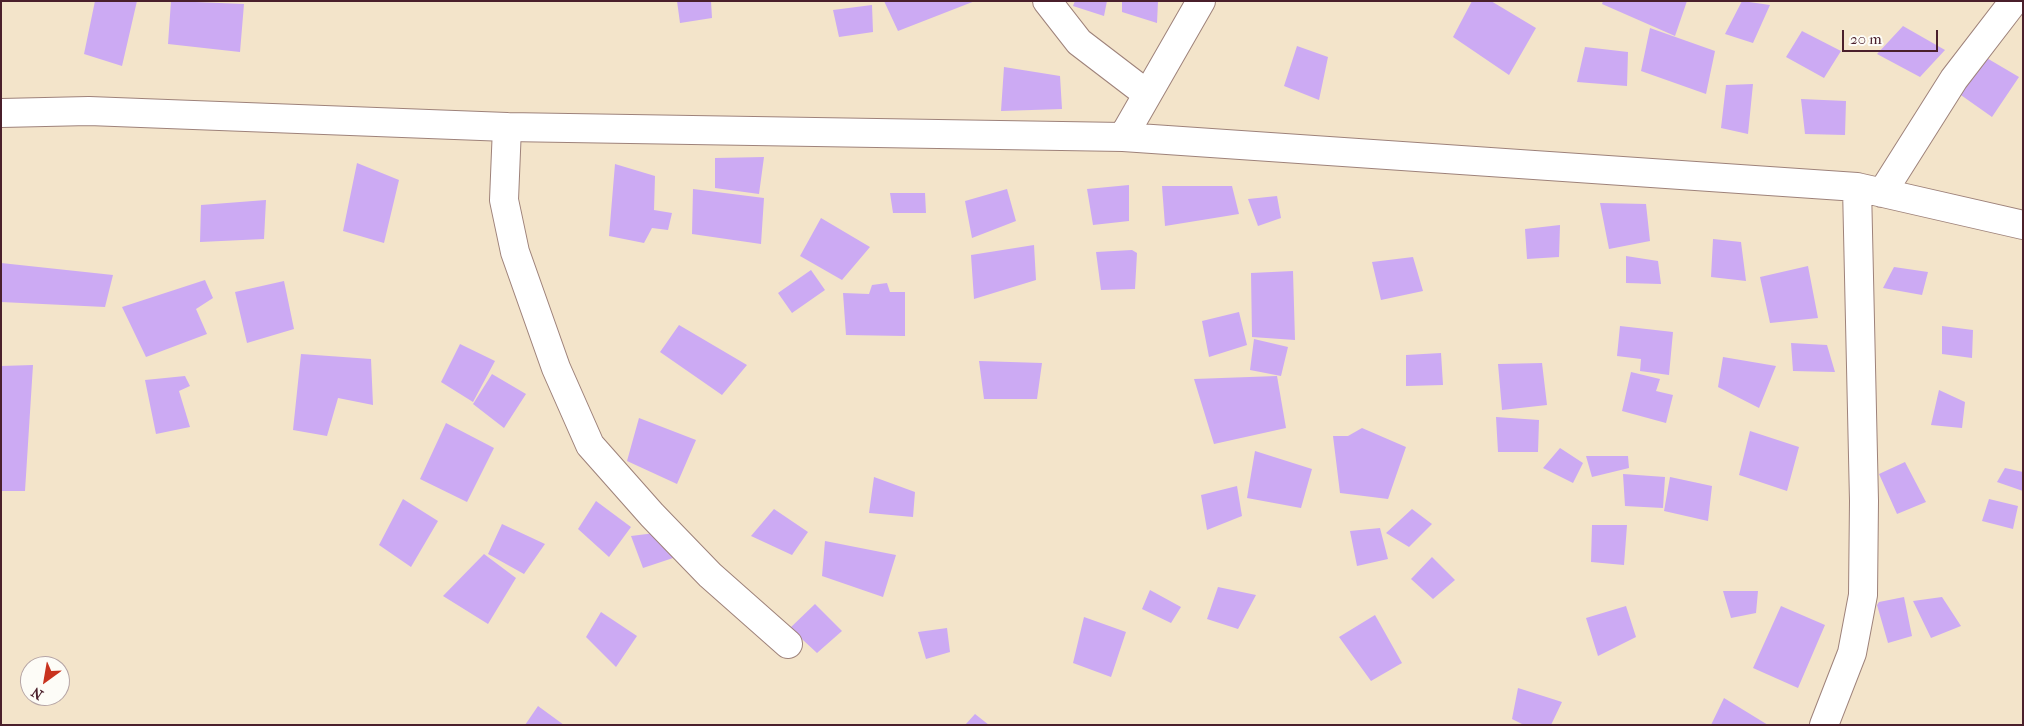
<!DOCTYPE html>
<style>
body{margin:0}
#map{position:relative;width:2024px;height:726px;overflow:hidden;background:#f3e4ca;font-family:"IM FELL French Canon",serif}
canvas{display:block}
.frame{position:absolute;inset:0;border:2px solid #4a1f2b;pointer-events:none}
.north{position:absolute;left:20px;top:656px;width:50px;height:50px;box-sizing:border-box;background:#fdfcf7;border:1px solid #b5a4a5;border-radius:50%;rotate:212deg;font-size:14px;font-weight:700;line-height:20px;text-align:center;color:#4a1f2b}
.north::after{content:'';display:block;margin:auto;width:18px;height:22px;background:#c8321e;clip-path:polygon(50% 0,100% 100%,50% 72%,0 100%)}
.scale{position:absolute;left:1842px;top:30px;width:96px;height:22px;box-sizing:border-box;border:2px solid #4a1f2b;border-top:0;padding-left:6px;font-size:15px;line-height:18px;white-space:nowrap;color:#4a1f2b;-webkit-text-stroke:4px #fdfcf7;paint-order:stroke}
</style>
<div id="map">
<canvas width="2024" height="726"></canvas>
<div class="frame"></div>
<div class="north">N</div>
<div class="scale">20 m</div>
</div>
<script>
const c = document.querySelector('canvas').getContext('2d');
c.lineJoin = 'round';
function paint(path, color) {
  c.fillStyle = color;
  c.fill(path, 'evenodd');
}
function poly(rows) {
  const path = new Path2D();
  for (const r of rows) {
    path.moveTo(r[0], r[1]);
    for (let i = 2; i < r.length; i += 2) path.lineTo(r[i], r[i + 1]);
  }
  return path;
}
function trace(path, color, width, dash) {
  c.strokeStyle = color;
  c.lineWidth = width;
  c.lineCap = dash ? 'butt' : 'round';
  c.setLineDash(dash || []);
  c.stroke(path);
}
paint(poly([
 [95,1,137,1,122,66,84,54],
 [171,1,244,4,240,52,168,44],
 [677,1,711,1,712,18,680,23],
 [884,1,975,1,898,31],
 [1075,1,1107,1,1104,16,1073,6],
 [1122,1,1158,1,1157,23,1122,12],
 [1472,1,1491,1,1536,28,1509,75,1453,37],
 [1603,1,1687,1,1675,36,1602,4],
 [1742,1,1770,5,1753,43,1725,34],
 [872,5,873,32,839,37,833,10],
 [1903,26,1945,50,1920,77,1877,54],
 [1650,28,1715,51,1706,94,1641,71],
 [1802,31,1841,51,1824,78,1786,57],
 [1297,46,1328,57,1319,100,1284,86],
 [1585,47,1628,52,1627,86,1577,82],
 [1985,57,2019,77,1992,117,1958,93],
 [1004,67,1060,76,1062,109,1001,111],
 [1753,84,1748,134,1721,128,1726,85],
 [1801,99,1846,101,1845,135,1805,134],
 [764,157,759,194,715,188,715,158],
 [357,163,399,180,384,243,343,231],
 [615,164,655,176,654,210,672,213,668,230,652,228,644,243,609,236],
 [1129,185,1129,221,1093,225,1087,189],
 [1162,186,1232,186,1239,214,1165,226],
 [693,189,764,198,761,244,692,234],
 [1007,189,1016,221,972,238,965,201],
 [890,193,925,193,926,213,893,213],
 [1277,196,1281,218,1258,226,1248,199],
 [266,200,264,239,200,242,201,205],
 [1600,203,1646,204,1650,241,1609,249],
 [821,218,870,247,842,280,800,256],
 [1560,225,1559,257,1527,259,1525,229],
 [1713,239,1741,242,1746,281,1711,277],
 [1034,245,1036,280,974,299,971,255],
 [1132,250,1137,253,1135,289,1101,290,1096,252],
 [1626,256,1658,261,1661,284,1626,283],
 [1413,257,1423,291,1381,300,1372,262],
 [1,263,113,275,105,307,1,302],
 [1808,266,1818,318,1770,323,1760,277],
 [1894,267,1928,272,1922,295,1883,288],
 [811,270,825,290,792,313,778,293],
 [1293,271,1295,340,1252,337,1251,273],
 [205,280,213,298,196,309,207,334,146,357,122,307],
 [284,281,294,329,247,343,235,292],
 [887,283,890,292,905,292,905,336,846,335,843,293,869,294,872,285],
 [1239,312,1247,345,1209,357,1202,321],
 [679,325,747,365,722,395,660,352],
 [1620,326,1673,332,1669,375,1640,371,1641,359,1617,356],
 [1942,326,1973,330,1972,358,1942,354],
 [1254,339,1288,347,1281,376,1250,370],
 [1791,343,1827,345,1835,372,1793,371],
 [460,344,495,361,473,402,441,382],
 [1441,353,1443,385,1406,386,1406,355],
 [301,354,371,359,373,405,338,398,327,436,293,430],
 [1723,357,1776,366,1759,408,1718,387],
 [979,361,1042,363,1037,399,984,399],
 [1542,363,1547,405,1502,410,1498,364],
 [33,365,25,491,1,491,1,366],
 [1631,372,1660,379,1656,391,1673,395,1666,423,1622,411],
 [492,374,526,394,504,428,473,404],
 [185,376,190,386,179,391,190,427,156,434,145,380],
 [1277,376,1286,428,1214,444,1194,379],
 [1939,390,1965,402,1962,428,1931,425],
 [1496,417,1539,420,1538,452,1498,452],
 [639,418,696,440,677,484,627,461],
 [446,423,494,448,467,502,420,479],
 [1362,428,1406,447,1388,499,1340,493,1333,436,1348,436],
 [1750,431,1799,447,1787,491,1739,475],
 [1560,448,1583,463,1573,483,1543,468],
 [1255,451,1312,469,1301,508,1247,498],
 [1586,456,1628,456,1629,468,1592,477],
 [1905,462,1926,502,1897,514,1879,474],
 [2005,468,2023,472,2023,491,1997,482],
 [1623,474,1665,477,1663,508,1625,506],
 [874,477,915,492,913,517,869,513],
 [1670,477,1712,486,1708,521,1664,511],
 [1237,486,1242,516,1207,530,1201,495],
 [403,499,438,521,411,567,379,545],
 [1989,499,2018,506,2013,529,1982,521],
 [596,501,631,527,609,557,578,529],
 [774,509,808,532,792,555,751,536],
 [1412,509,1432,524,1409,547,1386,533],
 [502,524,545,544,524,574,488,554],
 [1592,525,1627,525,1624,565,1591,562],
 [1380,528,1388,559,1357,566,1350,531],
 [663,532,676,557,643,568,631,536],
 [825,541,896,555,883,597,822,576],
 [484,554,516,578,488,624,443,596],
 [1432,557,1455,580,1433,599,1411,579],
 [1218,587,1256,595,1238,629,1207,619],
 [1150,590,1181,607,1171,623,1142,609],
 [1723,591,1758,591,1756,613,1731,618],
 [1904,597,1912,636,1888,643,1877,605,1879,602],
 [1942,597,1961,626,1931,638,1913,601],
 [815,604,842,631,817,653,790,628],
 [1626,606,1636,637,1598,656,1586,618],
 [1781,606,1825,625,1798,688,1753,668],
 [601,612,637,636,616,667,586,637],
 [1375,615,1402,663,1371,681,1339,637],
 [1084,617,1126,632,1111,677,1073,663],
 [947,628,950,652,926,659,918,632],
 [1518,688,1562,702,1551,725,1524,725,1512,719],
 [1724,698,1768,725,1711,725],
 [538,706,564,725,525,725],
 [975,714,989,725,965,725]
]), '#ccaaf3');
const street = poly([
 [1047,1,1079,42,1147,94],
 [1,113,89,111,507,127,1123,137,1857,187,2023,225],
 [507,127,504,200,515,252,556,368,590,445,652,515,710,575,788,644],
 [1123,137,1201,1],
 [1882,193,1954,79,2014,1],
 [1824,725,1852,653,1863,595,1864,501,1857,187]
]);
trace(street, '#9e827a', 30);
trace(street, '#fff', 28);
</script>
